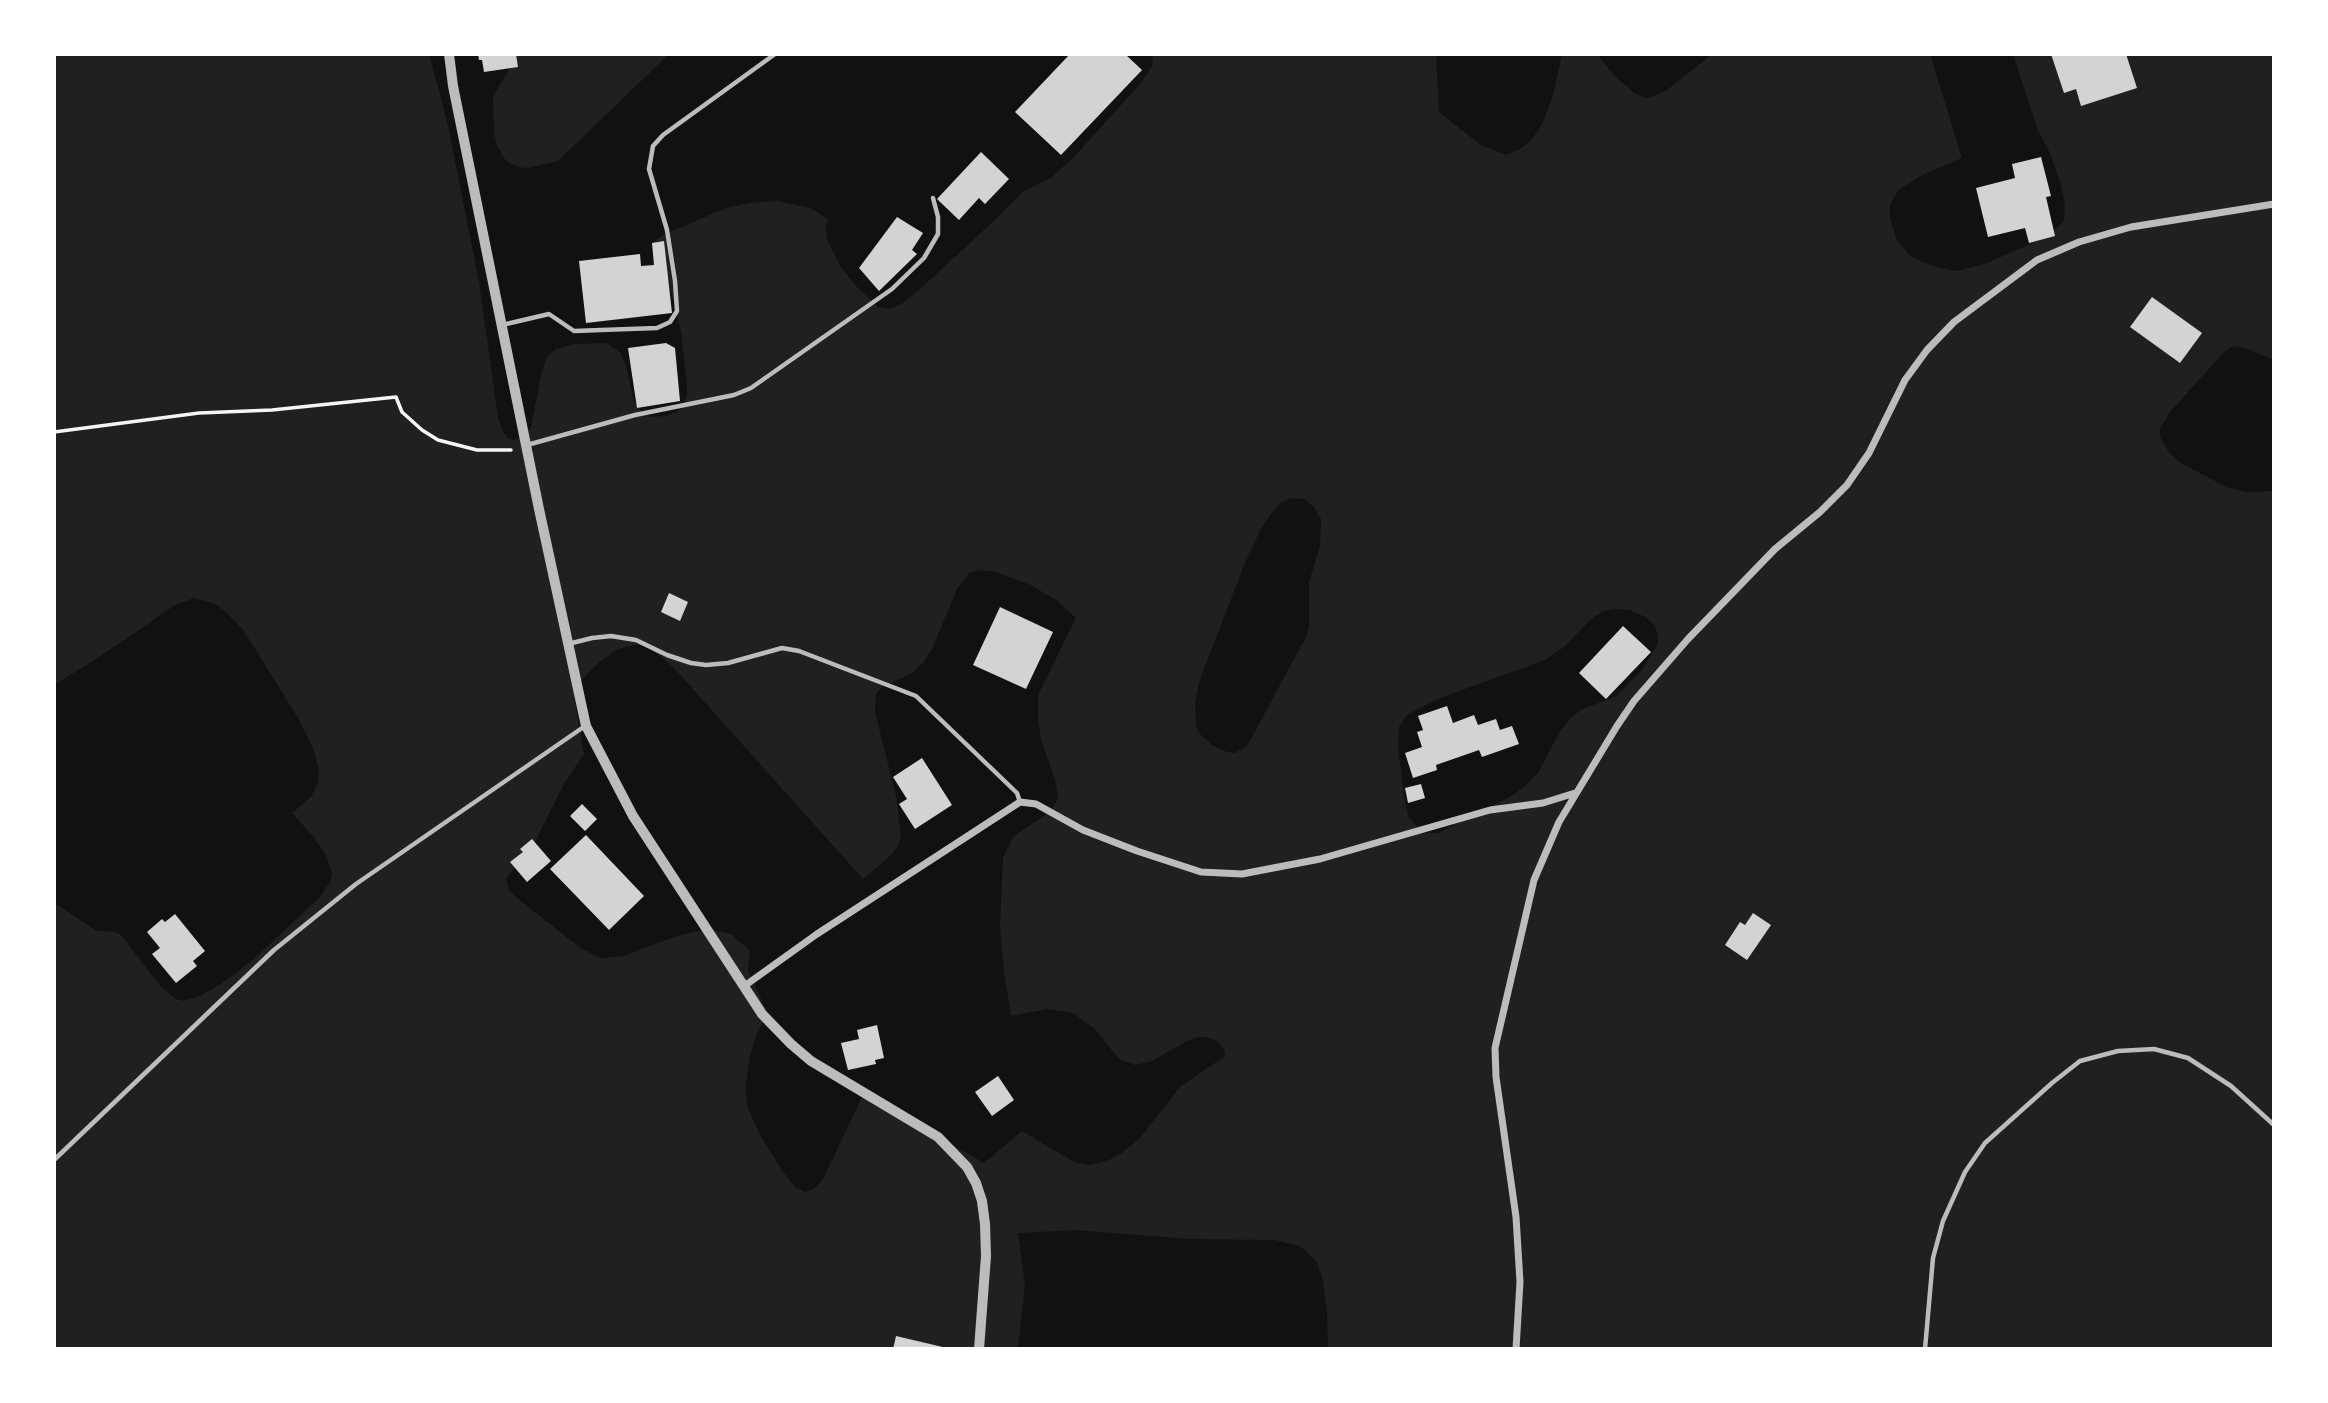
<!DOCTYPE html>
<style>
body{margin:0}
#map{position:relative;width:2328px;height:1403px;overflow:hidden;background:#111;font-family:"Source Sans 3",sans-serif}
canvas{display:block}
.frame{position:absolute;inset:0;border:56px solid #fff;pointer-events:none}
</style>
<div id="map">
<canvas width="2328" height="1403"></canvas>
<div class="frame"></div>
</div>
<script>
const c = document.querySelector('canvas').getContext('2d');
c.lineJoin = 'round';
function paint(path, color) {
  c.fillStyle = color;
  c.fill(path, 'evenodd');
}
function poly(rows) {
  const path = new Path2D();
  for (const r of rows) {
    path.moveTo(r[0], r[1]);
    for (let i = 2; i < r.length; i += 2) path.lineTo(r[i], r[i + 1]);
  }
  return path;
}
function trace(path, color, width, dash) {
  c.strokeStyle = color;
  c.lineWidth = width;
  c.lineCap = dash ? 'butt' : 'round';
  c.setLineDash(dash || []);
  c.stroke(path);
}
paint(poly([
 [54,54,429,54,447,121,479,282,498,417,503,432,508,438,514,440,521,438,531,427,542,370,547,357,556,349,574,344,605,343,620,352,626,366,634,401,643,414,652,417,665,416,677,412,683,406,687,396,687,384,681,332,668,277,654,242,663,235,726,208,749,203,777,201,811,208,828,219,826,225,827,239,841,267,856,286,878,307,890,309,903,303,919,290,998,217,1021,193,1049,179,1073,158,1141,83,1152,66,1153,54,1436,54,1439,112,1481,145,1506,155,1522,148,1533,138,1543,122,1553,96,1562,54,1597,54,1613,74,1634,93,1646,98,1655,96,1667,90,1712,54,1930,54,1962,158,1924,174,1898,190,1890,205,1890,217,1896,239,1910,256,1935,267,1957,271,1985,264,2048,236,2064,221,2065,205,2061,185,2050,153,2037,128,2013,54,2274,54,2274,360,2242,347,2234,346,2226,350,2170,412,2160,429,2160,437,2170,454,2182,464,2227,487,2246,492,2274,491,2274,1349,1328,1349,1327,1312,1322,1276,1316,1261,1300,1246,1275,1240,1189,1239,1075,1230,1018,1233,1025,1285,1018,1349,54,1349,54,906,58,905,97,931,116,932,121,935,162,988,176,999,184,1001,200,996,221,984,254,959,320,897,330,882,332,874,326,855,311,834,292,813,311,797,317,785,319,770,313,748,298,718,244,631,226,612,215,604,194,598,175,605,101,656,54,685],
 [1292,498,1304,499,1313,506,1321,519,1320,546,1309,582,1309,626,1306,637,1247,746,1234,753,1227,752,1212,745,1200,734,1196,726,1195,702,1200,679,1247,558,1261,529,1273,511,1282,502],
 [979,570,995,572,1029,584,1056,600,1076,618,1038,695,1038,718,1041,739,1056,783,1058,798,1051,811,1013,837,1003,858,1000,926,1004,972,1011,1016,1047,1009,1073,1013,1094,1028,1119,1059,1135,1065,1152,1061,1187,1041,1197,1037,1207,1037,1218,1042,1224,1049,1225,1056,1180,1087,1140,1138,1122,1153,1107,1161,1090,1165,1074,1162,1022,1131,984,1163,864,1093,823,1179,814,1189,805,1192,795,1187,783,1172,759,1133,747,1106,746,1087,749,1059,757,1033,768,1014,748,971,750,951,731,934,707,929,677,936,623,956,601,958,582,949,523,903,509,890,506,879,535,842,565,782,584,754,575,702,578,684,599,662,616,650,637,644,650,648,674,668,863,879,890,856,898,846,901,836,896,796,875,712,876,694,882,687,912,673,923,663,933,647,957,589,969,573],
 [1614,609,1630,610,1645,617,1654,625,1658,634,1658,643,1642,670,1616,696,1583,709,1571,717,1559,733,1538,773,1523,788,1506,799,1438,833,1426,833,1420,831,1409,817,1405,802,1398,748,1399,727,1407,715,1440,698,1545,660,1564,647,1591,619,1604,611],
 [516,54,669,54,558,161,527,168,518,167,506,161,497,146,494,133,493,96,513,63]
]), '#202020');
paint(poly([
 [478,54,516,54,518,67,484,72,482,60,479,60],
 [1070,54,1125,54,1142,70,1061,155,1015,112],
 [2051,54,2126,54,2137,88,2081,106,2076,89,2064,93],
 [981,152,1009,179,985,204,979,198,959,220,937,199],
 [2041,157,2051,196,2046,197,2055,236,2029,243,2025,228,1988,237,1976,188,2015,178,2012,164],
 [897,217,923,233,912,250,917,254,879,291,859,268],
 [664,241,672,313,586,323,579,261,640,254,641,266,654,265,652,243],
 [2152,297,2202,333,2180,363,2130,327],
 [666,343,675,348,680,401,637,408,628,348],
 [669,593,688,602,680,621,661,612],
 [1000,607,1053,632,1026,689,973,665],
 [1623,626,1651,652,1606,699,1579,673],
 [1447,706,1453,723,1474,715,1478,725,1496,719,1500,730,1512,726,1519,744,1482,757,1479,750,1436,765,1437,770,1413,778,1405,753,1422,747,1417,732,1423,730,1418,716],
 [922,758,952,805,915,829,899,804,907,799,893,777],
 [1421,784,1425,798,1408,803,1405,788],
 [582,804,597,819,585,831,570,816],
 [586,835,644,896,609,930,550,869],
 [532,839,551,861,527,882,510,862,523,852,520,849],
 [1753,913,1771,925,1747,960,1725,945,1740,922,1745,925],
 [175,914,205,951,193,961,197,966,176,983,152,954,160,948,147,932,162,919,165,922],
 [877,1025,884,1058,875,1060,876,1064,848,1070,841,1043,859,1039,857,1030],
 [998,1076,1014,1100,992,1116,975,1092],
 [896,1336,947,1348,947,1349,893,1349]
]), '#d3d3d3');
trace(poly([
 [54,432,199,413,272,410,396,397,402,412,422,430,438,440,477,450,511,450]
]), '#f5f5f5', 3.5);
trace(poly([
 [502,325,549,314,574,331,657,328,670,322,677,311,675,281,667,230,649,169,653,146,663,135,775,54],
 [527,445,635,415,734,395,751,388,892,289,924,258,938,234,938,217,933,198],
 [568,644,592,638,611,636,636,640,667,655,691,663,706,665,728,663,782,648,799,651,916,696,1017,793,1020,802],
 [54,1160,274,950,356,884,585,726],
 [1925,1349,1933,1258,1943,1221,1965,1172,1985,1143,2052,1083,2080,1061,2118,1051,2154,1049,2188,1058,2231,1086,2274,1125]
]), '#bcbcbc', 4.5);
trace(poly([
 [743,987,817,934,1020,802,1036,804,1083,830,1137,851,1201,872,1242,874,1320,859,1490,810,1543,803,1575,793],
 [1516,1349,1520,1282,1516,1217,1496,1077,1495,1048,1534,880,1559,822,1617,726,1634,701,1688,639,1775,549,1820,512,1847,485,1869,453,1905,380,1927,350,1954,322,2037,260,2079,242,2131,227,2274,204]
]), '#bcbcbc', 7);
trace(poly([
 [449,54,453,86,539,509,586,726,633,816,762,1014,791,1044,811,1061,938,1137,967,1167,976,1183,982,1201,985,1224,986,1256,979,1349]
]), '#bcbcbc', 10);
</script>
